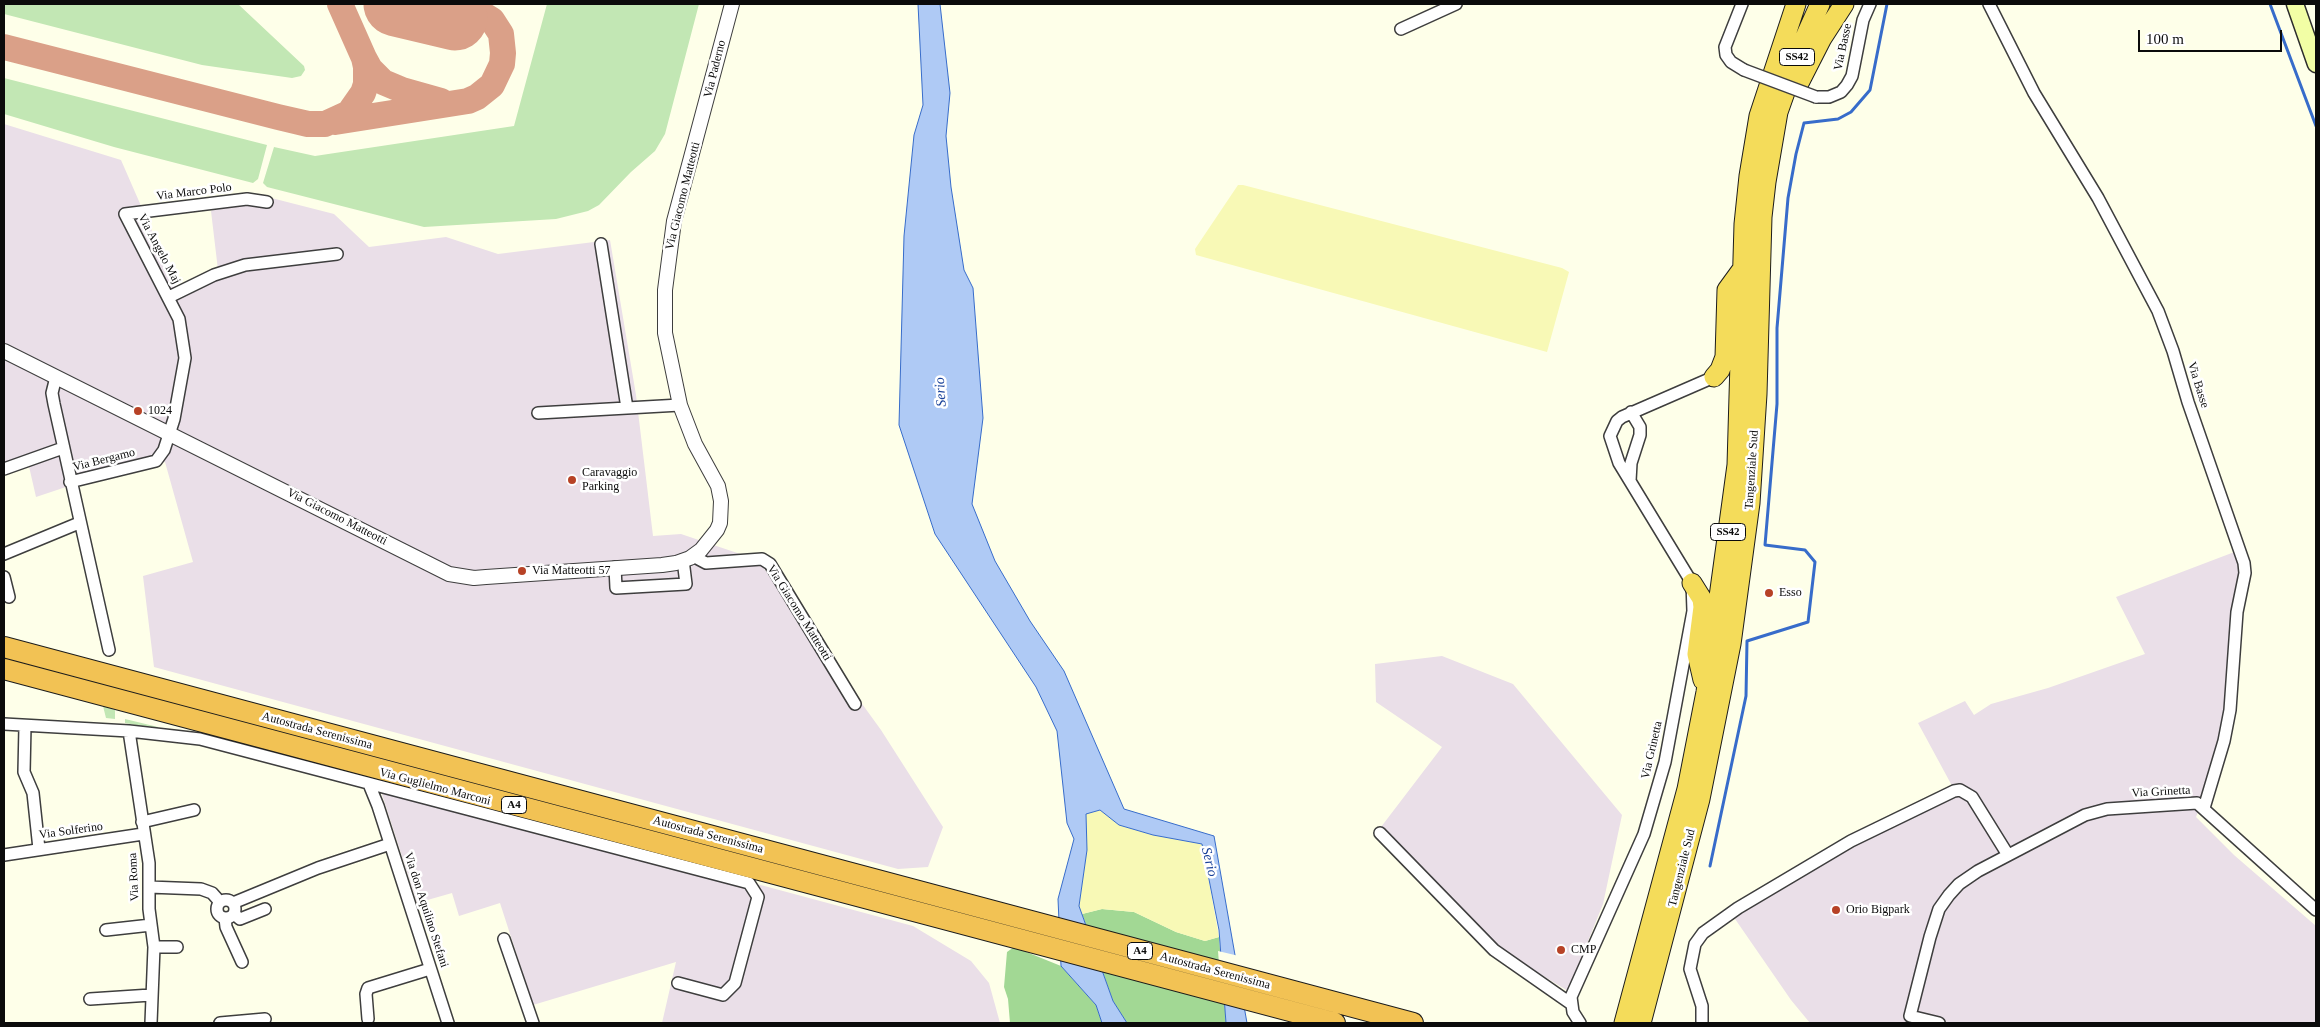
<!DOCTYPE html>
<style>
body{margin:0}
#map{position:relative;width:2320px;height:1027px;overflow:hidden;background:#feffe9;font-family:"Times New Roman",serif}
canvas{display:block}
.frame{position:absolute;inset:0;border:5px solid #0b0b0b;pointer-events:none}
.scale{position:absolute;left:2138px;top:30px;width:144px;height:22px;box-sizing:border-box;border:2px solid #0b0b0b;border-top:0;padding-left:6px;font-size:15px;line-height:18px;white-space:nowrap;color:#0b0b0b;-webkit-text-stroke:4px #fff;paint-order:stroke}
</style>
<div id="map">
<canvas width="2320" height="1027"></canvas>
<div class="frame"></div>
<div class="scale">100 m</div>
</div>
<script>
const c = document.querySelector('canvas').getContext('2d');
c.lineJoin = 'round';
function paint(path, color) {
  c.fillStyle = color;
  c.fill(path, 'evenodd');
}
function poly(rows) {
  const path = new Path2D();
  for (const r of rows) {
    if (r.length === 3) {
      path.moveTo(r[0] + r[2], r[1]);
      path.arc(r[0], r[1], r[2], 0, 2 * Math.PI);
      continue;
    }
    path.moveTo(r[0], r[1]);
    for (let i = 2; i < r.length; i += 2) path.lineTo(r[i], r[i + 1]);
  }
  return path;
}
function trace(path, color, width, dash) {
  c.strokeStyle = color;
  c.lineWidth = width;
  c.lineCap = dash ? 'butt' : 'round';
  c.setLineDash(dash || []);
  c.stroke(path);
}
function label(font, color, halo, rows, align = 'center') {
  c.font = font + ' "Times New Roman",serif';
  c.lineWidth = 5;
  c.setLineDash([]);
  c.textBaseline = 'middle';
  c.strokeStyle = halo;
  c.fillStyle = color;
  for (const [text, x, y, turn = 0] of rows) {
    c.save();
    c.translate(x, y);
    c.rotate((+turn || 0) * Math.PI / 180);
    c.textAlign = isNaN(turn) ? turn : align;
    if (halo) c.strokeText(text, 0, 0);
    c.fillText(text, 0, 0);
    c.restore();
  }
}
paint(poly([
 [4,124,121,160,176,286,218,270,211,211,248,192,334,214,369,247,446,237,498,254,610,240,636,395,653,536,681,534,758,560,881,730,943,827,928,867,898,869,154,667,143,576,193,562,165,462,90,479,36,497,28,462,4,471],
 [2237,551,2241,563,2227,710,2208,787,2196,817,2234,855,2316,926,2316,1023,1810,1023,1791,1000,1733,916,1853,846,1957,795,1918,723,1965,701,1974,715,1991,704,2048,688,2145,654,2116,597],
 [1442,656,1513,684,1622,815,1603,904,1568,991,1494,946,1381,827,1442,747,1376,702,1375,664],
 [378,782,913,926,971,961,989,983,1000,1023,662,1023,676,962,533,1005,500,903,459,916,452,893,417,903]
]), '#eadfe8');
paint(poly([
 [4,4,238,4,304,66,305,70,301,76,292,78,202,65,4,14],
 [547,4,699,4,665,134,655,151,631,172,599,205,588,211,556,219,424,227,267,187,263,183,274,147,315,156,514,126],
 [4,78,267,145,258,179,253,183,114,147,4,114],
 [103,706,115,710,115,719,106,718],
 [125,719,158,727,158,729,125,723]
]), '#c2e7b4');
paint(poly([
 [1102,909,1134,912,1176,932,1205,941,1219,937,1226,1023,1127,1023,1113,1001,1082,914],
 [1014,947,1061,966,1096,1005,1102,1023,1010,1023,1008,999,1004,987,1007,952]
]), '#a2d894');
paint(poly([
 [1238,185,1243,185,1562,268,1569,272,1547,352,1196,255,1195,249],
 [1100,810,1119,825,1153,835,1202,844,1219,937,1205,941,1176,932,1134,912,1102,909,1082,914,1079,906,1087,850,1086,814]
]), '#f8f9b6');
const water = poly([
 [918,4,940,4,950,93,946,136,951,187,964,270,973,288,983,418,972,504,995,561,1030,621,1064,671,1124,809,1214,836,1247,1023,1226,1023,1219,930,1202,844,1153,835,1119,825,1100,810,1086,814,1087,850,1079,906,1113,1001,1127,1023,1102,1023,1096,1005,1061,966,1058,899,1074,839,1067,823,1057,731,1036,687,935,534,899,425,904,236,914,135,923,105,918,4]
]);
paint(water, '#afcaf5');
trace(water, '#376cca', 1);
paint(poly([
 [1218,951,1239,956,1247,1007,1222,1001]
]), '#feffe9');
trace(poly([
 [2270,4,2316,126],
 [1710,866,1746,696,1747,641,1808,622,1815,562,1805,550,1765,545,1777,404,1777,328,1788,198,1796,154,1804,123,1838,119,1851,112,1870,90,1887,4]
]), '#376cca', 3);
trace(poly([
 [4,47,278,117,308,124,325,124,349,113,363,93,366,84,366,67,364,58,340,4],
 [364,58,370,69,383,82,402,90,441,101],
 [335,122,468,101,477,97,492,85,502,64,503,53,501,34,492,20,471,7,458,4,429,7,416,4]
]), '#daa088', 26);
trace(poly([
 [396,4,455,18]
]), '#daa088', 65);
const minor = poly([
 [1742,4,1725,47,1726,55,1731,62,1744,70],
 [1989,4,2034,93,2098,198,2158,311,2173,351,2188,402,2244,563,2245,573,2237,612,2230,710,2224,741,2204,808],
 [1401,29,1456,4],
 [1816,97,1829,97,1841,92,1847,85,1852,76,1863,20,1870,4],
 [601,244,627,408,680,405],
 [169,297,214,275,245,265,337,254],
 [56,377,52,393,54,404,109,650],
 [538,413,627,408],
 [4,469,63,448],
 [1630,481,1631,463,1640,435,1640,427,1631,412],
 [70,482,156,461,164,450,174,419,185,358,179,319,125,214,247,199,267,202],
 [4,554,79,523],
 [693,556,706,563,762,559,770,564,855,704],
 [615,567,616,588,686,584,683,560],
 [4,577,9,597],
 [4,724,129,731,200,739,749,883,758,897,735,983,723,995,678,983],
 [25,726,24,772,33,793,39,849],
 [129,731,149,863,149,909,154,947,151,1023],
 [369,784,378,806,448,1023],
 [142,822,194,810],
 [1380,833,1494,950,1570,1003],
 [4,855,143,834],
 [149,887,201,889,212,893,220,902],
 [226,909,9],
 [233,903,318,868,390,844],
 [234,914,240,919,265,909],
 [225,918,226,927,242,962],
 [106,930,151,925],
 [504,939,533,1023],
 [154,947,177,947],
 [90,999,151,995],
 [368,1019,366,994,368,988,430,969],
 [220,1023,265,1019],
 [1580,1023,1573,1012,1571,997,1644,834,1665,762,1693,611,1692,583,1619,463,1610,436,1617,421,1622,417,1714,377],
 [1702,1023,1702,1006,1690,969,1695,944,1703,933,1738,908,1851,841,1954,791,1960,790,1972,797,2008,855],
 [1939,1023,1910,1016,1930,937,1939,909,1949,895,1959,884,1978,871,2085,815,2107,809,2197,803,2316,910]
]);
const tertiary = poly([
 [4,351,449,574,474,578,486,577,662,565,676,563,690,558,701,550,717,530,720,523,721,501,718,486,695,444,680,405,665,333,665,290,674,221,732,4]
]);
const secondary = poly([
 [2295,4,2316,64]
]);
const trunk = poly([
 [1798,85,1822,38,1844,4],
 [1714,377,1720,370,1725,357,1727,290,1743,268],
 [1692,583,1702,599,1703,607,1697,654,1703,680],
 [1624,1023,1687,789,1706,692,1737,465,1744,224,1749,176,1759,116,1796,4],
 [1641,1023,1700,799,1731,644,1750,503,1757,394,1762,217,1766,182,1778,112,1802,44,1820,4]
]);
const motorway = poly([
 [4,647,1413,1023],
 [4,669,1335,1023]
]);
trace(minor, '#3e3e3e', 14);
trace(tertiary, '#3e3e3e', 16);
trace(secondary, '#2d2d2d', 19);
trace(trunk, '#1c1c1c', 21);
trace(motorway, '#1c1c1c', 22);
trace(minor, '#fff', 11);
trace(tertiary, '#fff', 14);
trace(secondary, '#f2fea5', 16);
trace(trunk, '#f4dc5a', 19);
trace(motorway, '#f2c254', 20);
const minorBridge = poly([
 [1744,70,1816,97]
]);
trace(minorBridge, '#3e3e3e', 14, []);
trace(minorBridge, '#fff', 11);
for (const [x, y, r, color] of [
 [138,411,5,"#b74226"],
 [572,480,5,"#b74226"],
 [522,571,5,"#b74226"],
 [1769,593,5,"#b74226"],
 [1836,910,5,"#b74226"],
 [1561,950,5,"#b74226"]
]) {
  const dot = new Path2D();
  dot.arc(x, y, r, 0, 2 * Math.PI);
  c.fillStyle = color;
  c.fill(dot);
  trace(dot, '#fff', 2);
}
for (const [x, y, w] of [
 [1797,57,35],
 [1728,532,35],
 [514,805,25],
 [1140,951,25]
]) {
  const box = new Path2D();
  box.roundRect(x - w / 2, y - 8.5, w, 17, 4);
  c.fillStyle = '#fff';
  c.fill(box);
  trace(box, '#0b0b0b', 1);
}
label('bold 11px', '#0b0b0b', null, [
 ["SS42",1797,57],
 ["SS42",1728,532],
 ["A4",514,805],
 ["A4",1140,951]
]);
label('12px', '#0b0b0b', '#fff', [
 ["Via Basse",1843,47,-78],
 ["Via Paderno",715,69,-76],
 ["Via Marco Polo",194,192,-7],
 ["Via Giacomo Matteotti",683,196,-76],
 ["Via Angelo Maj",159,249,62],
 ["Via Basse",2198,385,73],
 ["Via Bergamo",104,460,-14],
 ["Tangenziale Sud",1752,470,-86],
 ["Via Giacomo Matteotti",337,517,27],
 ["Via Giacomo Matteotti",799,613,58],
 ["Autostrada Serenissima",317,731,15],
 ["Via Grinetta",1652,750,-77],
 ["Via Guglielmo Marconi",435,787,15],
 ["Via Grinetta",2161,792,-3],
 ["Via Solferino",71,831,-8],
 ["Autostrada Serenissima",708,835,15],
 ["Tangenziale Sud",1682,868,-76],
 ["Via Roma",134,877,-93],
 ["Via don Aquilino Stefani",426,910,72],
 ["Autostrada Serenissima",1215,971,15]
]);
label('12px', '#0b0b0b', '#fff', [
 ["1024",148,411],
 ["Caravaggio",582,473],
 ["Parking",582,487],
 ["Via Matteotti 57",532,571],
 ["Esso",1779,593],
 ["Orio Bigpark",1846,910],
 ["CMP",1571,950]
], 'left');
label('italic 14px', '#184199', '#fff', [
 ["Serio",941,392,-94],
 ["Serio",1209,862,76]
]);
</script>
